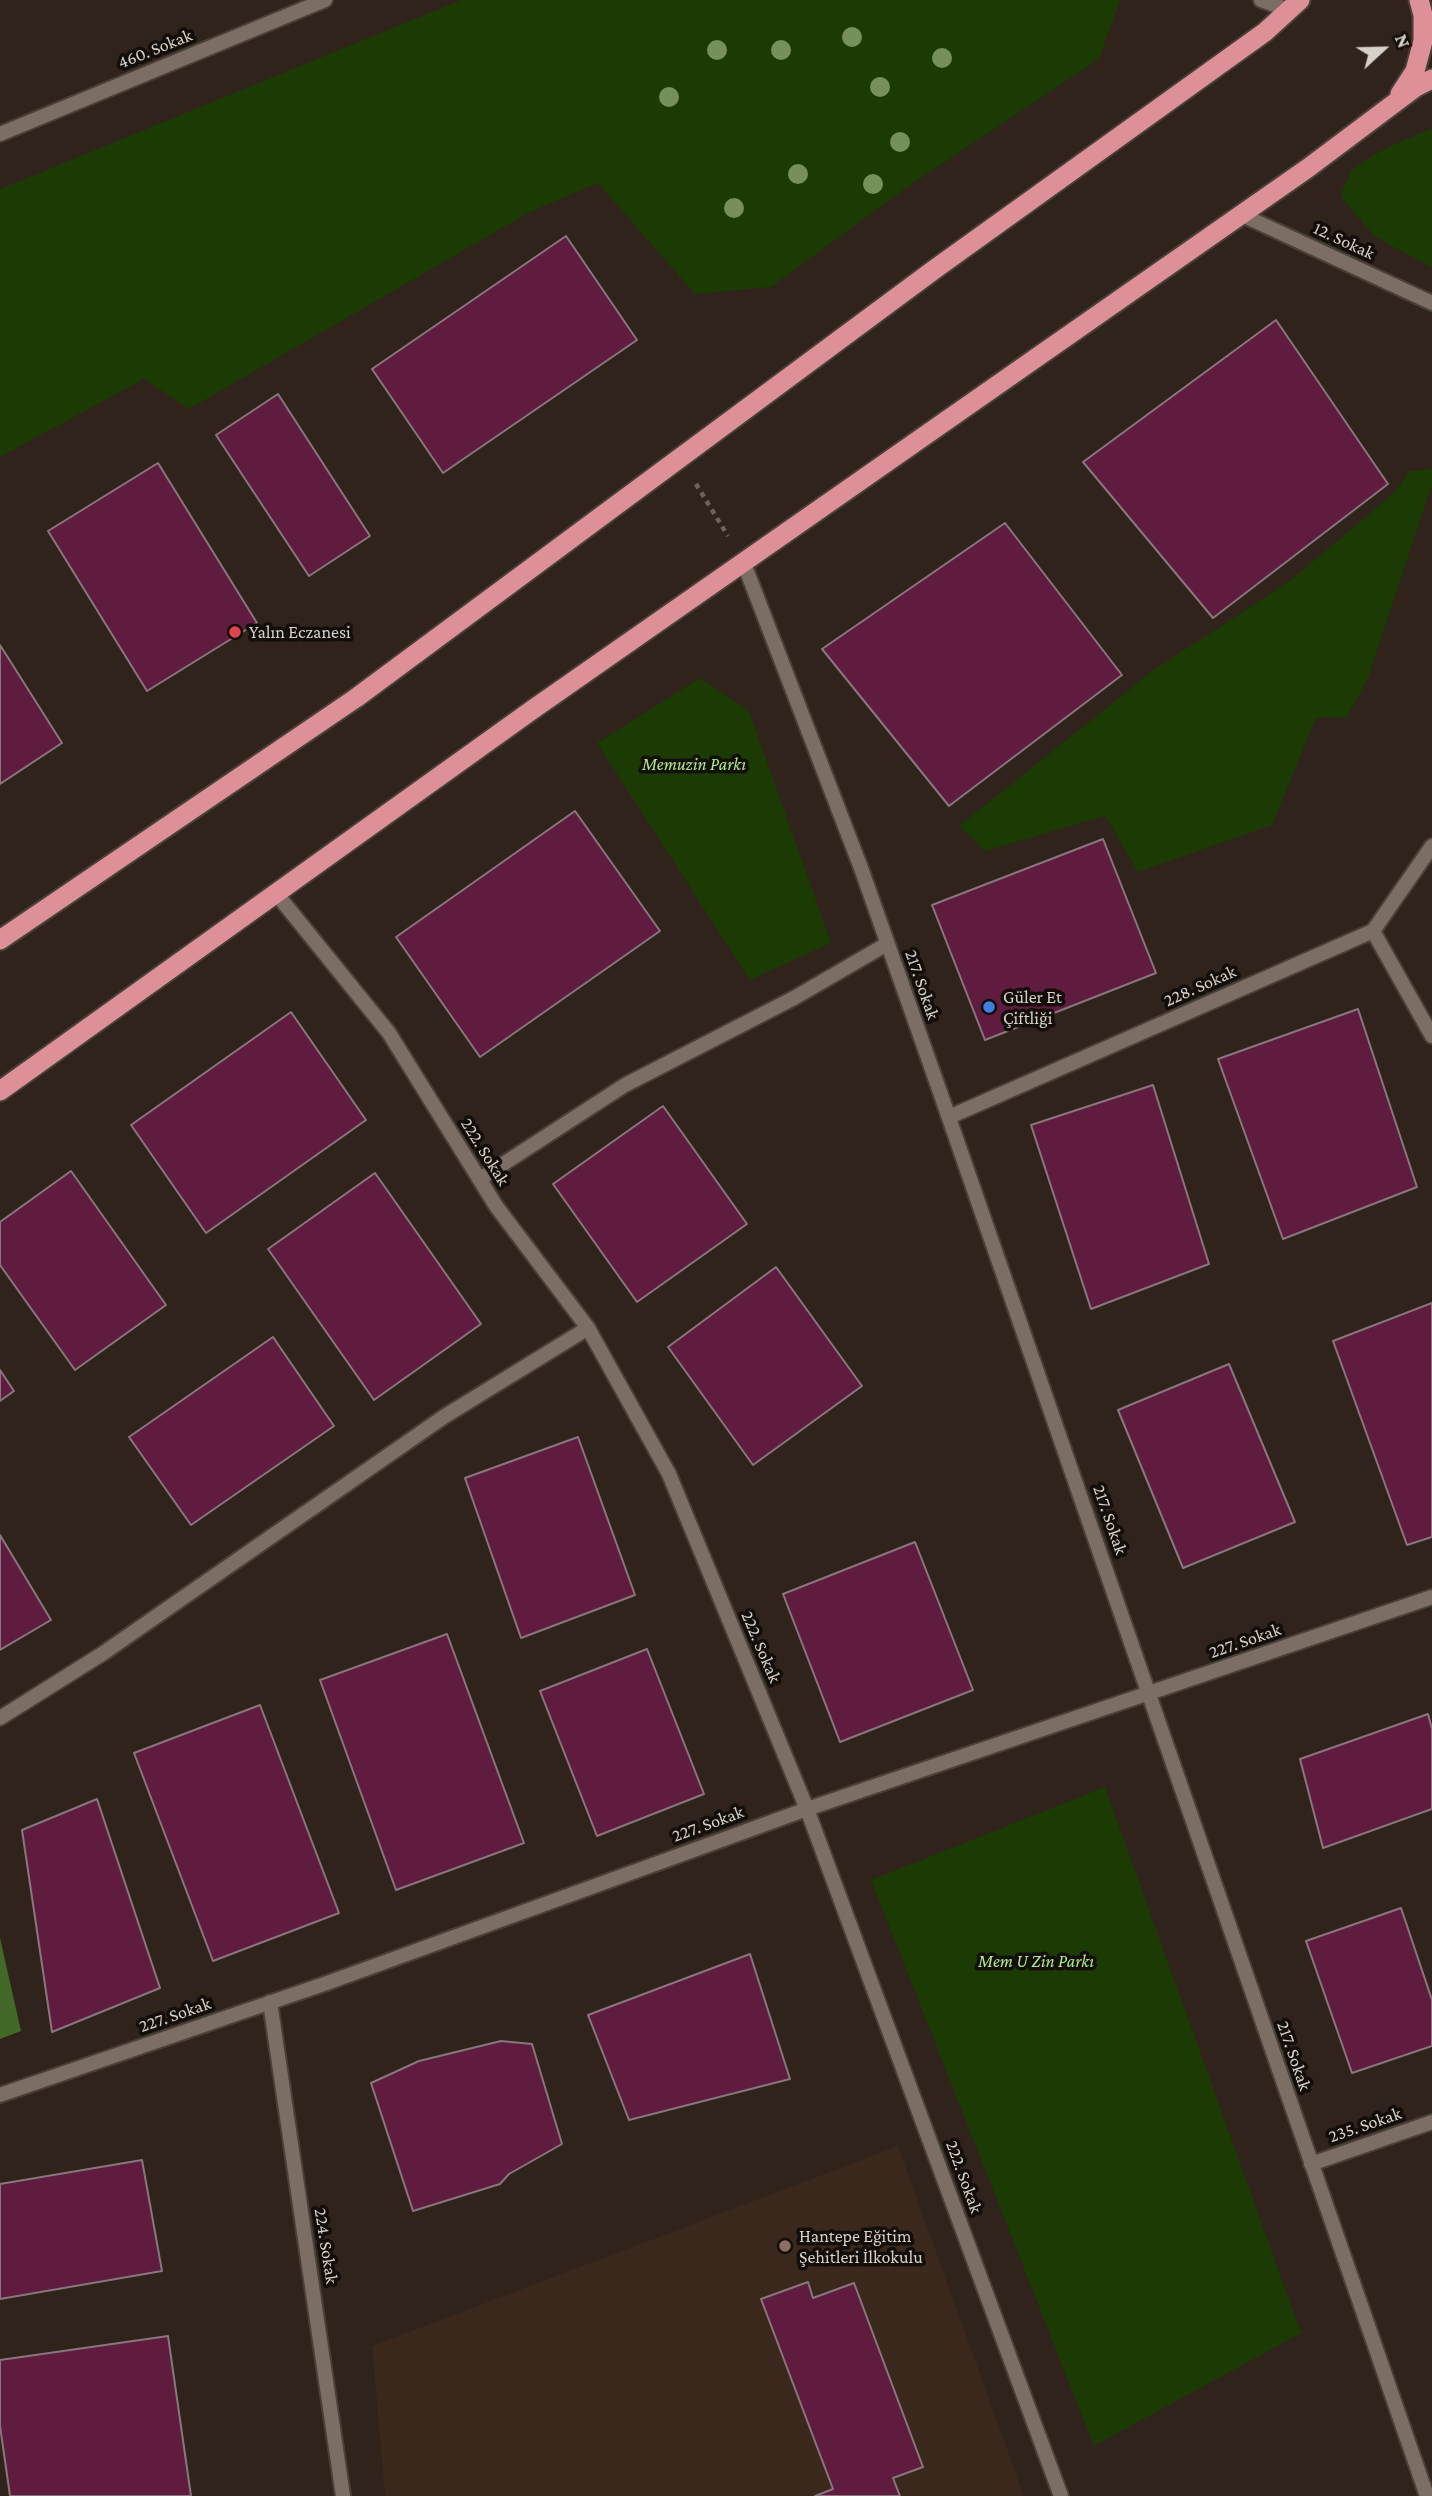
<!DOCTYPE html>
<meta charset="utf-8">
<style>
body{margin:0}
#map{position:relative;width:1432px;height:2496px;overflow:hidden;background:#2f231b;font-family:"Crimson Pro",serif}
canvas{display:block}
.north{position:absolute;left:1348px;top:14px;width:70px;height:70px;-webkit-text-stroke:5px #130e0a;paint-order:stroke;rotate:68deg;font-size:19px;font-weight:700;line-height:28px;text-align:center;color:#d8d0ca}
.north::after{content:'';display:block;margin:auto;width:24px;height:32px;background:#d8d0ca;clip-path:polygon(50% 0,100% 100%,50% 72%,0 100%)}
</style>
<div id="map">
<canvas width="1432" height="2496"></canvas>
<div class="north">N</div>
</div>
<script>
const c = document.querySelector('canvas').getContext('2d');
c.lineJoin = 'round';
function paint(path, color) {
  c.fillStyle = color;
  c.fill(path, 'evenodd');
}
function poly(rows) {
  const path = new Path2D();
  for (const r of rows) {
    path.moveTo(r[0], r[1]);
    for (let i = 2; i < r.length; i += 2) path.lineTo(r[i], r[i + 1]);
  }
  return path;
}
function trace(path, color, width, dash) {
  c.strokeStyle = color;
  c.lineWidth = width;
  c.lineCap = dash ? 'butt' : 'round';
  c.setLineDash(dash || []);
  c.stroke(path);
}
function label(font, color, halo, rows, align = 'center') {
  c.font = font + ' "Crimson Pro",serif';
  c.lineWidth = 7;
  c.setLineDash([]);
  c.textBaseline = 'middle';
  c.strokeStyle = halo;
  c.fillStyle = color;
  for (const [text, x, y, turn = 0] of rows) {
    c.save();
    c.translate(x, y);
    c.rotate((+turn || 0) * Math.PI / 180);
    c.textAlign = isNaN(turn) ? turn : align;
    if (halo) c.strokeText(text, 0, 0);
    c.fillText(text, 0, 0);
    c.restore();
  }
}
paint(poly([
 [898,2146,1024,2496,385,2496,372,2346]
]), '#39281b');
paint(poly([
 [461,0,1120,0,1099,59,903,190,771,287,695,294,598,183,530,212,189,409,144,379,0,457,0,189],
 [1432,128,1432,268,1374,236,1340,196,1352,169,1386,148],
 [1432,469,1432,484,1368,678,1347,717,1316,718,1272,825,1138,872,1105,816,985,851,959,826,1155,669,1290,581,1393,494,1410,471],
 [700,678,749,711,831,943,750,980,597,743],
 [1105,1787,1301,2333,1094,2446,871,1880]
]), '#1c3a04');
paint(poly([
 [0,1938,21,2031,0,2039]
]), '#426927');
const building = poly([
 [566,236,637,340,443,473,372,369,566,236],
 [1276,320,1388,484,1213,618,1083,462,1276,320],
 [278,394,370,536,309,576,216,435,278,394],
 [158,463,257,623,147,691,48,531,158,463],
 [1005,523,1122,675,949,806,822,649,1005,523],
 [0,645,62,743,0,784,0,645],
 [575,811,660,931,480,1057,396,937,575,811],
 [1103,839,1156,973,985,1040,932,905,1103,839],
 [1358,1009,1417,1187,1283,1239,1218,1059,1358,1009],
 [291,1012,366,1120,206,1233,131,1125,291,1012],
 [1153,1085,1209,1264,1091,1309,1031,1125,1153,1085],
 [663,1106,747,1224,637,1302,553,1184,663,1106],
 [71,1171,166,1305,75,1370,0,1265,0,1222,71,1171],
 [375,1173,481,1324,374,1400,268,1249,375,1173],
 [776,1267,862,1386,753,1465,668,1347,776,1267],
 [1432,1303,1432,1537,1407,1545,1333,1341,1432,1303],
 [273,1337,334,1426,191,1525,129,1437,273,1337],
 [1229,1364,1295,1522,1183,1568,1118,1410,1229,1364],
 [0,1370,14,1391,0,1401,0,1370],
 [578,1437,635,1595,521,1638,465,1478,578,1437],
 [0,1535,51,1620,0,1650,0,1535],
 [915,1542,973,1690,840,1742,783,1594,915,1542],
 [447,1634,524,1843,396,1890,320,1680,447,1634],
 [647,1649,704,1794,597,1836,540,1691,647,1649],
 [260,1705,339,1913,213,1961,134,1753,260,1705],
 [1428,1714,1432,1729,1432,1809,1323,1848,1300,1759,1428,1714],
 [97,1799,160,1988,52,2032,22,1830,97,1799],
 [1401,1908,1432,2000,1432,2046,1352,2073,1306,1941,1401,1908],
 [750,1954,790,2079,629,2120,588,2015,750,1954],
 [501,2041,532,2044,562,2144,509,2174,500,2184,413,2211,371,2083,419,2061,501,2041],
 [142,2160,162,2271,0,2299,0,2184,142,2160],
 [808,2282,813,2298,854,2283,923,2467,893,2478,900,2496,815,2496,833,2489,761,2299,808,2282],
 [168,2336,191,2496,10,2496,0,2426,0,2360,168,2336]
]);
paint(building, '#601c3f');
trace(building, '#88767d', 2);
const minor = poly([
 [1261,0,1288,10],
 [0,134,325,0],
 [1240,214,1432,303],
 [743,561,861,868,940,1092,1427,2496],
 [275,892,389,1033,496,1206,588,1328,669,1474,807,1809,1061,2496],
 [1373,931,1432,1036],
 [949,1117,1373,931,1432,846],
 [480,1179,625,1085,794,998,887,944],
 [0,1718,102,1654,445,1416,588,1328],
 [270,2002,343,2496],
 [0,2095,327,1983,807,1809,1432,1597],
 [1311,2164,1432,2122]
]);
const trunk = poly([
 [1400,94,1415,71,1423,41,1423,15,1419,0],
 [0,940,356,698,935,269,1265,32,1300,0],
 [0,1091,532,710,1308,168,1416,87,1432,79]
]);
trace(minor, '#494038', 18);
trace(trunk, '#494038', 23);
trace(poly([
 [696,484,728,536]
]), '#6e635c', 4.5, [5, 5]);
trace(minor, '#7c6e64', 14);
trace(trunk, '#de9099', 19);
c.fillStyle = '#759059';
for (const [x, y] of [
 [852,37],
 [717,50],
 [781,50],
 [942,58],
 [880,87],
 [669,97],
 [900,142],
 [798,174],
 [873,184],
 [734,208]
]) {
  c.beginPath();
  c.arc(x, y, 10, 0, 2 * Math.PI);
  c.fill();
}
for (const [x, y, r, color] of [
 [235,632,7,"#e0444e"],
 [989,1007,7,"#3f7fe0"],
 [785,2246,7,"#8d6e63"]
]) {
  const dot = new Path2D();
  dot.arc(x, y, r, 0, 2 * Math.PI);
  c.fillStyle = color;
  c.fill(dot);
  trace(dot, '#130e0a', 2.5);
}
label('18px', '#d8d0ca', '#130e0a', [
 ["460. Sokak",155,49,-22],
 ["12. Sokak",1344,241,25],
 ["217. Sokak",922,985,71],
 ["228. Sokak",1200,986,-24],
 ["222. Sokak",485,1152,58],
 ["217. Sokak",1110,1520,71],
 ["227. Sokak",1245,1641,-19],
 ["222. Sokak",761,1647,67],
 ["227. Sokak",708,1824,-20],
 ["227. Sokak",175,2015,-19],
 ["217. Sokak",1294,2056,71],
 ["235. Sokak",1365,2125,-19],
 ["222. Sokak",964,2177,70],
 ["224. Sokak",326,2246,81]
]);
label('18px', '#d8d0ca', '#130e0a', [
 ["Yalın Eczanesi",249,632],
 ["Güler Et",1003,997],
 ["Çiftliği",1003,1018],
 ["Hantepe Eğitim",799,2236],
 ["Şehitleri İlkokulu",799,2257]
], 'left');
label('italic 18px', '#aee98c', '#130e0a', [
 ["Memuzin Parkı",694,764],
 ["Mem U Zin Parkı",1036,1961]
]);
</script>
